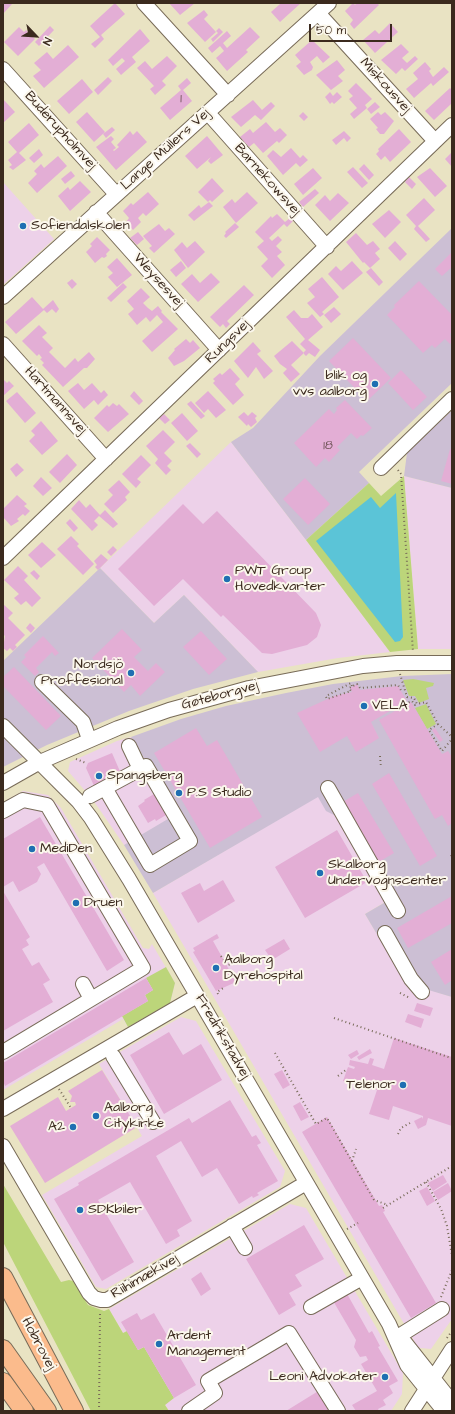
<!DOCTYPE html>
<meta charset="utf-8">
<style>
body{margin:0}
#map{position:relative;width:455px;height:1414px;overflow:hidden;background:#e9e3c3;font-family:"Architects Daughter",sans-serif}
canvas{display:block}
.frame{position:absolute;inset:0;border:4px solid #3b2a1e;pointer-events:none}
.north{position:absolute;left:16px;top:16px;width:40px;height:40px;-webkit-text-stroke:3px #fbf7ec;paint-order:stroke;rotate:115deg;font-size:11px;font-weight:700;line-height:16px;text-align:center;color:#3b2a1e}
.north::after{content:'';display:block;margin:auto;width:14px;height:18px;background:#3b2a1e;clip-path:polygon(50% 0,100% 100%,50% 72%,0 100%)}
.scale{position:absolute;left:309px;top:24px;width:83px;height:18px;box-sizing:border-box;border:2px solid #3b2a1e;border-top:0;padding-left:5px;font-size:12px;line-height:14px;white-space:nowrap;color:#3b2a1e;-webkit-text-stroke:3px #fbf7ec;paint-order:stroke}
</style>
<div id="map">
<canvas width="455" height="1414"></canvas>
<div class="frame"></div>
<div class="north">N</div>
<div class="scale">50 m</div>
</div>
<script>
const c = document.querySelector('canvas').getContext('2d');
c.lineJoin = 'round';
function paint(path, color) {
  c.fillStyle = color;
  c.fill(path, 'evenodd');
}
function poly(rows) {
  const path = new Path2D();
  for (const r of rows) {
    path.moveTo(r[0], r[1]);
    for (let i = 2; i < r.length; i += 2) path.lineTo(r[i], r[i + 1]);
  }
  return path;
}
function trace(path, color, width, dash) {
  c.strokeStyle = color;
  c.lineWidth = width;
  c.lineCap = dash ? 'butt' : 'round';
  c.setLineDash(dash || []);
  c.stroke(path);
}
function label(font, color, halo, rows, align = 'center') {
  c.font = font + ' "Architects Daughter",sans-serif';
  c.lineWidth = 4;
  c.setLineDash([]);
  c.textBaseline = 'middle';
  c.strokeStyle = halo;
  c.fillStyle = color;
  for (const [text, x, y, turn = 0] of rows) {
    c.save();
    c.translate(x, y);
    c.rotate((+turn || 0) * Math.PI / 180);
    c.textAlign = isNaN(turn) ? turn : align;
    if (halo) c.strokeText(text, 0, 0);
    c.fillText(text, 0, 0);
    c.restore();
  }
}
paint(poly([
 [3,182,54,239,3,285],
 [231,442,306,540,390,652,338,658,258,672,184,595,154,623,100,568],
 [404,476,452,488,452,649,418,649],
 [131,737,178,814,124,845,93,800,68,771,70,762,117,741],
 [23,791,48,795,61,808,143,948,149,949,152,944,175,983,170,1003,128,1027,123,1019,3,1090,3,802],
 [318,796,345,809,395,896,365,914,405,982,452,997,452,1319,431,1349,420,1348,417,1346,153,893],
 [181,1017,196,1021,285,1171,280,1187,106,1289,96,1287,42,1195,142,1136,99,1064],
 [290,1204,306,1208,403,1373,402,1394,391,1411,169,1411,109,1309]
]), '#edd1e9');
paint(poly([
 [452,228,452,383,359,472,369,483,306,540,231,442,253,428,320,356],
 [452,410,452,488,404,476,407,453],
 [100,568,154,623,184,595,258,672,193,689,129,711,47,745,3,767,3,661],
 [452,674,452,997,425,989,416,978,405,982,365,914,389,900,345,809,334,815,326,811,318,797,153,893,124,845,178,813,131,737,181,719,226,706,286,693,333,684,402,676]
]), '#ccbfd4');
paint(poly([
 [404,476,418,649,390,652,306,540,369,483,381,496],
 [413,679,434,683,433,686,426,688,429,699,419,703,415,696,409,696,403,680],
 [426,704,436,724,427,729,415,708],
 [166,967,175,983,170,1003,128,1027,122,1016,148,1001,145,995,153,990,146,978],
 [3,1184,61,1282,69,1280,73,1281,88,1305,104,1311,109,1309,123,1333,127,1331,138,1350,144,1347,174,1398,165,1405,169,1411,91,1411,3,1242]
]), '#bcd57a');
paint(poly([
 [396,493,403,637,400,641,395,642,316,541,371,497,380,508]
]), '#5bc4d7');
paint(poly([
 [3,3,12,4,3,14],
 [115,3,125,14,101,35,104,39,95,48,91,44,100,37,90,26],
 [169,3,195,3,180,15],
 [279,3,301,3,280,22,271,12,280,4],
 [353,3,355,5,357,3,377,3,379,5,354,29,350,24,353,20,345,11],
 [204,10,208,15,204,19,216,32,205,42,187,23],
 [390,23,398,32,375,53,363,40,375,30,379,34],
 [50,26,54,30,39,46,35,42],
 [19,27,24,32,26,30,35,39,18,56,4,42],
 [250,27,260,37,246,50,248,52,227,71,216,58,224,51,220,46,212,53,208,48,227,31,231,36,223,43,227,48],
 [219,28,223,32,213,42,211,39,218,33,216,31],
 [140,29,150,41,132,57,136,62,121,75,116,69,125,61,122,58,113,66,108,60],
 [312,40,330,57,323,63,317,56,310,62,313,67,312,70,304,75,296,66,301,62,295,55],
 [401,44,409,52,402,58,407,63,415,56,418,59,405,71,402,68,396,74,381,60],
 [68,45,79,57,44,88,33,76,41,70,34,63,47,52,53,59],
 [167,56,177,66,162,81,166,85,155,95,150,89,154,86,137,68,145,61,152,69],
 [337,60,345,70,338,76,343,81,331,90,316,75],
 [425,62,431,69,429,71,433,77,444,67,449,72,433,86,431,83,414,98,406,89,418,79,413,73],
 [108,77,112,81,98,95,94,90],
 [187,78,191,83,183,90,192,101,170,120,160,108,181,90,178,86],
 [82,79,93,92,69,114,57,101],
 [356,83,372,99,365,105,367,108,354,119,350,114,357,108,349,99,353,96,348,91],
 [450,88,452,90,451,104,434,120,425,111],
 [330,92,333,96,337,92,342,97,334,104,332,102,330,104,325,97],
 [3,99,15,112,3,123],
 [253,100,262,110,271,102,275,106,261,120,255,115,241,127,231,117],
 [375,102,380,107,371,114,367,109],
 [87,112,105,132,94,142,76,122],
 [303,112,308,117,304,121,299,116],
 [378,112,381,115,385,112,394,121,384,134,380,134,376,129,378,128,370,119],
 [266,122,275,132,280,128,287,135,279,143,277,141,263,153,254,143,249,147,240,137,250,129,253,133],
 [29,123,39,135,19,153,26,160,13,170,9,167,12,165,8,160,17,152,8,142],
 [112,127,115,130,106,138,103,134],
 [399,129,411,142,390,162,385,156,381,160,376,154,379,151,378,149],
 [130,131,133,135,137,131,147,142,116,170,96,147,111,136,114,139,111,142,116,148,113,150,114,151,119,147,117,145],
 [344,131,351,138,347,142,344,138,336,145,332,140],
 [207,136,223,155,211,164,208,161,211,157,197,169,185,156],
 [291,148,300,158,303,155,308,160,300,167,296,163,283,175,267,156,273,150,281,157],
 [39,149,43,155,34,163,29,158],
 [452,152,452,167,445,159],
 [58,156,67,166,37,193,28,183,37,174,34,171,41,164,44,168],
 [364,164,374,175,369,180,359,169],
 [353,167,368,183,362,188,347,172],
 [313,168,322,178,303,195,294,184],
 [430,168,447,186,435,197,417,177],
 [71,171,75,176,65,184,61,179],
 [409,177,416,184,412,189,405,182],
 [212,178,224,191,212,202,210,200,208,202,198,192],
 [80,181,91,192,70,211,58,196,68,187,70,190],
 [315,189,319,193,303,207,299,202],
 [148,192,159,204,146,216,143,213,138,218,141,222,133,230,126,222,129,218,123,211,131,203,133,205],
 [247,192,258,203,236,223,223,207,232,199,235,203],
 [338,193,349,203,330,221,315,205,325,195,330,201],
 [424,198,435,210,418,226,430,239,426,242,414,229,416,226,406,215],
 [209,202,213,206,194,221,188,215,199,205,201,208],
 [389,210,401,222,385,238,372,224],
 [277,214,285,222,290,218,293,221,287,227,284,224,269,238,272,241,278,236,282,240,276,246,282,252,277,256,285,265,272,278,261,266,268,259,257,247,264,241,255,232,271,216,272,218],
 [235,223,239,227,226,238,224,236,226,233,225,232],
 [159,224,165,231,169,228,175,234,154,253,149,248,152,246,143,236],
 [138,232,144,239,137,245,130,238],
 [356,233,367,245,373,241,380,249,375,253,380,259,370,268,364,262,363,263,346,242],
 [97,237,110,250,106,254,107,256,104,258,102,257,95,263,86,252,92,246,90,244],
 [195,241,205,252,188,268,174,250,182,242,187,248],
 [395,241,407,254,400,261,388,248],
 [452,252,452,267,442,276,435,269],
 [117,258,132,275,117,287,108,277,113,273,107,267],
 [181,261,186,268,176,277,170,270],
 [352,261,363,273,343,290,328,274,336,266,341,271],
 [371,268,383,282,379,286,366,272],
 [211,273,220,282,198,302,181,284,192,274,200,283],
 [322,277,339,297,322,312,324,314,320,317,307,303,315,297,308,289],
 [72,279,77,284,72,289,67,283],
 [419,281,452,315,452,332,450,334,452,342,450,344,445,339,435,348,432,345,423,353,387,315,395,307,394,305],
 [123,283,127,287,111,302,107,298],
 [244,285,254,295,227,321,230,324,226,328,223,324,220,327,210,317],
 [141,288,150,297,143,303,148,308,152,311,158,306,162,311,161,312,178,329,152,352,142,341,163,322,157,315,150,322,146,317,137,325,128,314,134,309,127,301],
 [32,297,43,309,53,300,59,309,56,313,52,309,47,313,44,310,16,334,5,322],
 [334,307,341,314,331,323,324,315],
 [294,310,301,318,308,318,312,314,323,327,308,340,320,350,315,357,309,353,306,356,303,353,306,350,300,344,305,339,286,317],
 [39,325,47,333,42,337,53,348,49,352,65,368,75,358,78,362,89,352,95,359,87,368,84,368,63,387,42,365,44,363,40,359,42,358,39,354,37,356,22,341],
 [353,338,391,378,367,401,329,361],
 [186,339,190,343,193,340,200,348,184,361,174,366,168,358,175,350,174,349],
 [292,341,304,353,291,365,300,374,291,382,283,373,287,369,280,364,274,356],
 [253,342,261,351,257,354,273,371,264,379,256,367,248,378,234,361],
 [230,368,240,379,235,384,244,395,233,405,213,383,215,381,213,379,220,373,222,375],
 [401,370,427,397,413,410,388,383],
 [3,379,7,383,9,381,14,386,3,396],
 [78,383,84,390,92,383,101,393,104,390,108,395,98,405,94,400,84,409,68,391],
 [134,391,143,401,139,405,130,396],
 [208,391,226,410,216,418,208,409,204,413,195,403],
 [17,392,36,413,25,423,6,401],
 [345,400,372,428,363,436,361,435,357,439,351,433,337,447,340,450,329,462,325,458,316,467,294,443,329,409,334,414,337,410,336,408],
 [191,401,205,416,201,419,187,404],
 [113,403,117,406,119,404,129,414,108,432,94,418,107,405,109,407],
 [244,412,248,416,252,412,257,416,255,418,257,422,251,427,248,424,247,426,238,417],
 [182,413,198,431,187,441,171,423],
 [164,414,170,420,165,424,159,418],
 [41,421,58,441,42,455,29,441,35,435,31,431],
 [163,430,175,442,164,453,172,461,167,466,171,470,166,475,155,463,158,459,146,446],
 [190,443,201,454,197,458,186,446],
 [450,449,452,449,452,484,441,481],
 [67,454,77,465,60,483,49,472],
 [141,455,151,465,137,479,141,482,136,488,122,474],
 [17,463,24,470,16,477,10,469],
 [41,477,52,488,43,496,33,486],
 [305,478,330,504,308,525,283,499],
 [119,480,130,492,125,497,127,500,113,513,104,504,113,495,108,490],
 [17,495,27,504,24,506,30,511,25,516,23,514,17,519,19,521,11,526,3,517,3,509],
 [79,500,86,508,90,504,100,515,105,510,118,524,113,528,99,516,94,521,98,525,92,531,71,509],
 [183,504,203,524,217,511,316,613,321,625,317,637,307,645,272,654,262,653,223,615,221,617,183,579,154,606,118,569],
 [70,519,78,528,74,532,66,523],
 [71,536,79,544,77,546,94,564,83,575,57,549],
 [42,542,56,555,41,568,28,555],
 [113,546,117,550,111,556,107,552],
 [101,554,108,560,98,570,95,567,97,565,94,561],
 [18,566,28,576,24,580,41,598,32,607,26,601,21,605,14,598,19,594,4,580],
 [34,570,40,576,37,580,30,573],
 [3,604,13,613,8,618,25,635,15,645,17,647,13,651,10,648,7,651,3,648,5,636,3,634],
 [30,623,35,628,31,633,26,628],
 [122,629,142,650,134,657,148,671,156,663,165,672,140,696,131,685,124,692,92,658],
 [201,631,227,659,209,675,183,647],
 [43,636,59,653,55,656,52,652,36,668,39,672,35,676,21,662,26,657,24,655],
 [14,667,61,716,46,730,3,686,3,677],
 [357,684,360,690,398,686,407,701,371,722,379,738,371,743,356,752,347,736,320,752,297,713,334,696,352,692,350,688],
 [411,702,442,754,448,751,452,757,452,823,448,826,442,815,435,819,379,720],
 [196,728,207,746,217,740,262,817,210,848,154,753],
 [435,728,443,740,440,742,432,730],
 [112,753,122,776,95,788,86,768,88,763],
 [389,773,437,856,420,866,372,784],
 [159,791,171,812,156,821,155,819,148,823,138,806,145,801,144,800],
 [358,793,394,853,377,863,341,803],
 [40,817,124,960,107,971,44,863,37,867,41,874,37,882,19,892,13,881,3,887,3,839],
 [337,830,367,882,305,918,275,867],
 [223,880,235,901,198,923,181,893,200,883,204,891],
 [3,891,30,937,26,940,29,945,22,949,32,966,39,962,50,980,43,984,53,1002,3,1031],
 [452,896,452,923,408,948,397,928],
 [217,934,219,938,213,941,236,982,216,991,193,952,195,951,193,948],
 [284,939,290,949,272,960,265,950],
 [452,949,452,980,445,985,431,962],
 [146,978,153,990,145,995,148,1001,5,1086,3,1081,3,1063],
 [417,1003,433,1008,430,1016,414,1011],
 [408,1014,424,1019,421,1028,405,1022],
 [169,1032,183,1055,201,1044,222,1080,164,1114,130,1055],
 [394,1038,452,1057,452,1126,428,1118,426,1125,418,1129,414,1121,422,1117,423,1119,423,1116,393,1106,389,1120,369,1114,377,1090,372,1088,371,1090,343,1081,348,1067,354,1069,355,1067,349,1065,350,1060,368,1064,370,1058,374,1059,372,1065,384,1069],
 [370,1049,372,1053,359,1060,357,1057],
 [357,1050,359,1054,351,1059,348,1055],
 [102,1070,137,1127,45,1183,10,1126,58,1097,66,1111,76,1105,75,1102,70,1102,72,1096,68,1091],
 [282,1070,290,1085,283,1089,274,1074],
 [230,1100,252,1137,256,1135,261,1143,257,1145,278,1181,257,1193,259,1195,253,1198,252,1196,239,1204,217,1168,202,1177,181,1141,156,1156,192,1221,177,1230,180,1236,166,1244,130,1182,98,1200,134,1262,102,1281,54,1199,79,1185,78,1183,189,1118,192,1123],
 [300,1102,309,1117,301,1121,293,1106],
 [327,1117,379,1206,382,1205,385,1211,383,1212,436,1303,411,1318,302,1132],
 [443,1175,447,1182,433,1191,428,1183],
 [448,1183,452,1191,438,1200,433,1192],
 [427,1187,435,1201,427,1206,419,1191],
 [304,1225,324,1259,295,1275,302,1286,289,1293,296,1305,279,1315,246,1259],
 [201,1272,211,1289,201,1296,191,1279],
 [346,1292,369,1333,372,1331,380,1346,378,1347,398,1381,389,1386,393,1393,383,1400,386,1405,378,1409,379,1411,356,1411,352,1405,377,1391,361,1364,368,1360,366,1356,360,1357,354,1347,356,1340,332,1299],
 [137,1313,141,1320,154,1313,196,1385,174,1398,144,1347,138,1350,121,1322],
 [320,1390,332,1411,286,1411]
]), '#e3aed5');
const minor = poly([
 [144,3,228,95],
 [318,13,435,141],
 [3,69,116,194],
 [208,113,327,247],
 [96,212,219,350],
 [3,297,329,3],
 [3,344,106,459],
 [381,468,452,399],
 [3,558,452,125],
 [42,682,83,722,89,739],
 [3,726,78,801,91,818,129,879,389,1324,407,1365,444,1411],
 [3,783,40,762,118,728,169,710,249,688,363,666,397,663,452,663],
 [105,788,150,865,190,841,146,766,140,769],
 [328,788,398,911],
 [90,796,140,769,129,746],
 [3,811,23,800,47,805,143,968,3,1052],
 [385,933,411,979,422,992],
 [83,984,91,999],
 [113,1056,153,1122],
 [3,1109,197,996],
 [3,1146,89,1293,94,1298,101,1300,107,1300,306,1183],
 [232,1226,245,1248],
 [311,1307,362,1278],
 [399,1335,452,1402],
 [399,1336,442,1309],
 [189,1411,215,1393,208,1381,289,1333,338,1411],
 [412,1411,452,1349]
]);
const major = poly([
 [3,1277,74,1411],
 [3,1349,47,1411],
 [3,1382,24,1411]
]);
trace(minor, '#786b58', 16);
trace(major, '#786b58', 20);
trace(poly([
 [398,470,401,474,413,652],
 [400,674,407,697,414,698,417,704,426,702,438,724,452,737],
 [328,695,351,683,352,686],
 [326,697,327,699,351,691,349,688,357,684,360,688,398,685,402,692],
 [405,704,412,701,415,705,417,704],
 [438,724,429,730,442,751,452,739],
 [380,756,381,767],
 [76,759,86,763],
 [451,855,452,857],
 [221,956,228,965,231,964],
 [400,993,410,998],
 [218,994,217,992,225,987],
 [334,1018,451,1058],
 [275,1053,316,1124,327,1118,374,1200,388,1205],
 [338,1076,347,1069],
 [59,1089,71,1108],
 [398,1134,401,1128,410,1123],
 [352,1161,356,1149],
 [426,1182,441,1209,447,1226,452,1256],
 [383,1208,452,1166],
 [347,1229,358,1223],
 [441,1297,452,1270],
 [447,1338,452,1331],
 [99,1411,100,1312]
]), '#786b58', 2, [1, 3]);
trace(minor, '#fff', 14);
trace(major, '#fbbb8c', 18);
for (const [x, y, r, color] of [
 [23,226,4,"#1f6fb2"],
 [375,384,4,"#1f6fb2"],
 [227,579,4,"#1f6fb2"],
 [131,673,4,"#1f6fb2"],
 [364,706,4,"#1f6fb2"],
 [99,776,4,"#1f6fb2"],
 [179,793,4,"#1f6fb2"],
 [32,849,4,"#1f6fb2"],
 [320,873,4,"#1f6fb2"],
 [76,903,4,"#1f6fb2"],
 [216,968,4,"#1f6fb2"],
 [403,1085,4,"#1f6fb2"],
 [96,1116,4,"#1f6fb2"],
 [73,1127,4,"#1f6fb2"],
 [80,1210,4,"#1f6fb2"],
 [159,1344,4,"#1f6fb2"],
 [385,1377,4,"#1f6fb2"]
]) {
  const dot = new Path2D();
  dot.arc(x, y, r, 0, 2 * Math.PI);
  c.fillStyle = color;
  c.fill(dot);
  trace(dot, '#fbf7ec', 1.5);
}
label('12px', '#654b4c', null, [
 ["1",181,99],
 ["18",328,446]
]);
label('14px', '#3b2a1e', '#fbf7ec', [
 ["Miskousvej",385,86,48],
 ["Buderupholmvej",60,131,48],
 ["Lange Müllers Vej",166,150,-42],
 ["Barnekowsvej",267,180,48],
 ["Weysesvej",158,281,48],
 ["Rungsvej",228,342,-44],
 ["Hartmannsvej",55,401,48],
 ["Gøteborgvej",220,696,-15],
 ["Fredrikstadvej",222,1037,60],
 ["Riihimækivej",145,1277,-30],
 ["Hobrovej",38,1344,62]
]);
label('14px', '#3b2a1e', '#fbf7ec', [
 ["Sofiendalskolen",31,226],
 ["blik og",367,376,"right"],
 ["vvs aalborg",367,392,"right"],
 ["PWT Group",235,571],
 ["Hovedkvarter",235,587],
 ["Nordsjö",123,665,"right"],
 ["Proffesional",123,681,"right"],
 ["VELA",372,706],
 ["Spangsberg",107,776],
 ["P.S Studio",187,793],
 ["MediDen",40,849],
 ["Skalborg",328,865],
 ["Undervognscenter",328,881],
 ["Druen",84,903],
 ["Aalborg",224,960],
 ["Dyrehospital",224,976],
 ["Telenor",395,1085,"right"],
 ["Aalborg",104,1108],
 ["Citykirke",104,1124],
 ["A2",65,1127,"right"],
 ["SDKbiler",88,1210],
 ["Ardent",167,1336],
 ["Management",167,1352],
 ["Leoni Advokater",377,1377,"right"]
], 'left');
</script>
